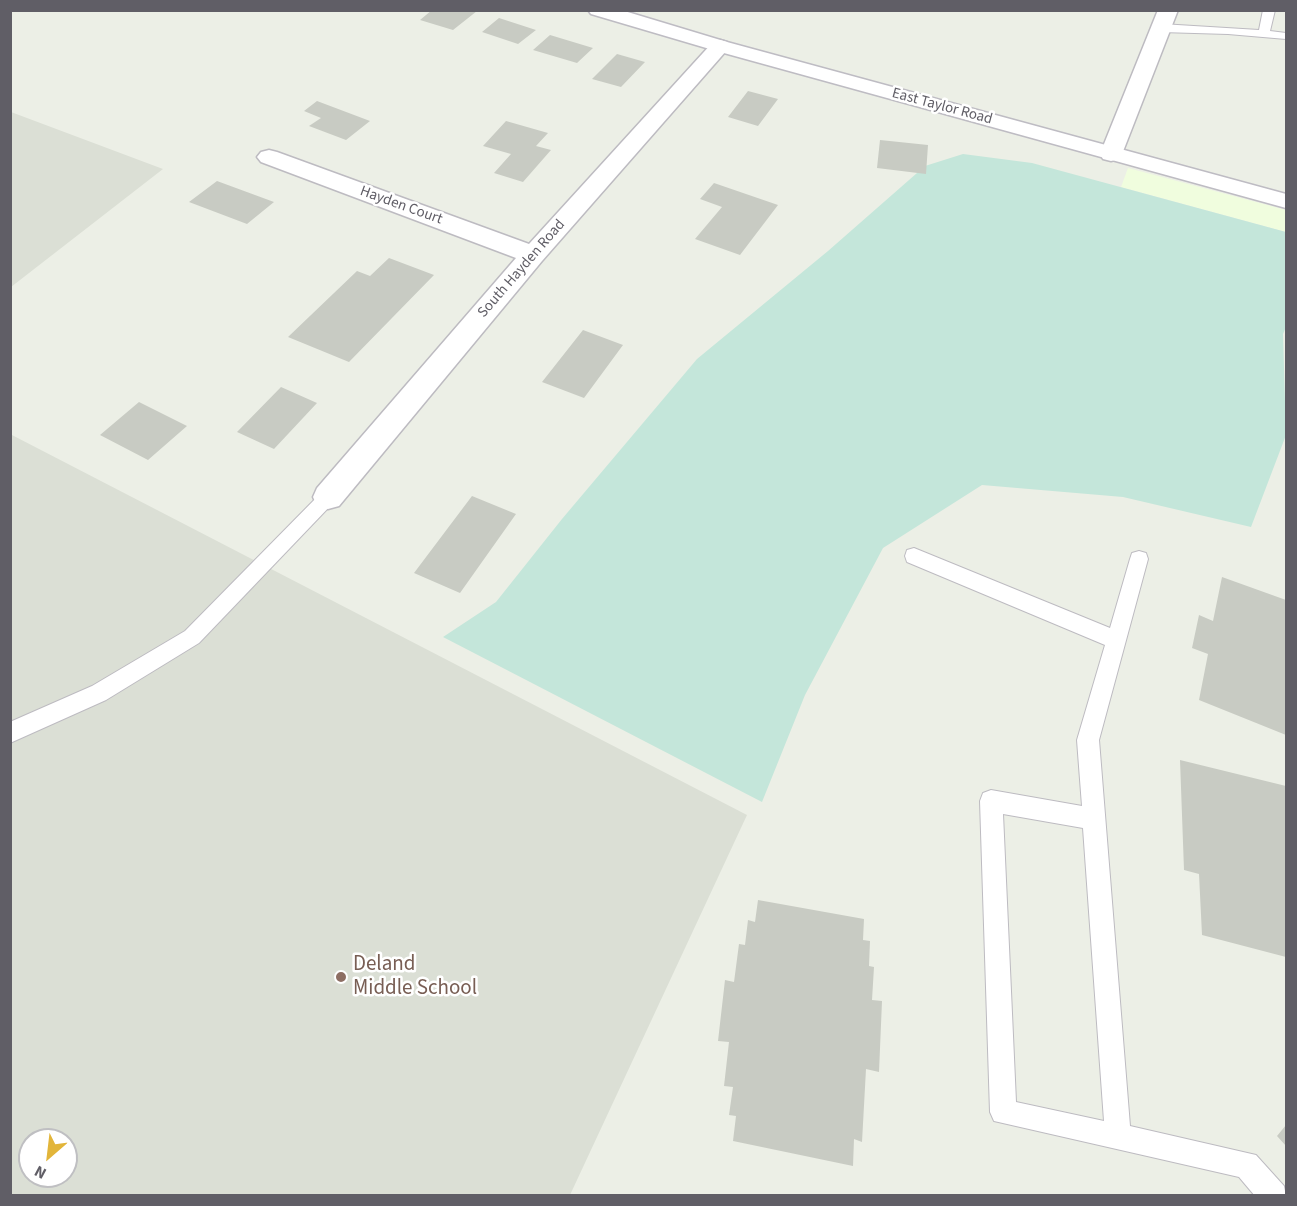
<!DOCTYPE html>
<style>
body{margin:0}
#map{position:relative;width:1297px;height:1206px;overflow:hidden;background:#ecefe6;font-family:"Source Sans 3",sans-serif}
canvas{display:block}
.frame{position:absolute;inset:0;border:12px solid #605e66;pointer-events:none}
.north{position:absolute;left:18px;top:1128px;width:60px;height:60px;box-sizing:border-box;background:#fff;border:2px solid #bfbfc2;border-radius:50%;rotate:208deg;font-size:16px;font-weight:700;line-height:24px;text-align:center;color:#605e66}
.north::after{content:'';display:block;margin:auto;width:21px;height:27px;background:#e2b53a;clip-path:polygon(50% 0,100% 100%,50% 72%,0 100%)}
</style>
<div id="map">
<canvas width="1297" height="1206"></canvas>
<div class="frame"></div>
<div class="north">N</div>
</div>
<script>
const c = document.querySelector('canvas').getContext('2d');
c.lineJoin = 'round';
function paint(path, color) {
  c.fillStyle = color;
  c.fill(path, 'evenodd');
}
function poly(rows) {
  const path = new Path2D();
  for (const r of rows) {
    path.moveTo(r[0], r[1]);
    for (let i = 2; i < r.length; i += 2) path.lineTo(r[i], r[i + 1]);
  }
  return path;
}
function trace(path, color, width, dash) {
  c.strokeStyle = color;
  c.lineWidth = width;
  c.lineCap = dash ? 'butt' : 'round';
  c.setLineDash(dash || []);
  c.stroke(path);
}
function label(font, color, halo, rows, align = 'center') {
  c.font = font + ' "Source Sans 3",sans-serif';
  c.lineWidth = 5;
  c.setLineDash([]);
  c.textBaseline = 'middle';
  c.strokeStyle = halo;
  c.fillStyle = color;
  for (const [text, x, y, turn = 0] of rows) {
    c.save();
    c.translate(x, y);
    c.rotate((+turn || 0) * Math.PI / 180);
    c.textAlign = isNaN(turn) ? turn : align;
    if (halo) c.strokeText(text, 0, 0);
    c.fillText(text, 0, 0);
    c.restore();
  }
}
paint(poly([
 [1128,168,1286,210,1286,232,1121,187]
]), '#f0fdde');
paint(poly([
 [11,112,163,169,11,287,10,112],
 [10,434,747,815,570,1195,11,1195],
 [30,1140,66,1140,66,1176,30,1176]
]), '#dbdfd5');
paint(poly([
 [963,154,1032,163,1286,232,1286,327,1283,334,1286,435,1251,527,1123,497,982,485,883,548,805,695,762,802,443,637,496,602,562,519,697,359,828,251,925,166]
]), '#c4e6da');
paint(poly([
 [432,10,474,10,477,11,453,30,420,20],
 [499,18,536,30,518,44,482,32],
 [550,35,593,48,577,63,533,50],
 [617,54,645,62,621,87,592,79],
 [748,91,778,99,758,126,728,117],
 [317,101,370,121,346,140,309,126,321,118,304,111],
 [506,121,548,133,536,146,551,150,523,182,494,173,511,154,483,146],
 [880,140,928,145,926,174,877,168],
 [217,181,274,202,247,224,189,202],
 [714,183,778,205,740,255,695,239,722,207,700,199],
 [389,258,434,275,349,362,288,337,357,271,370,276],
 [583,330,623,345,584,398,542,382],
 [281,387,317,403,274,449,237,432],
 [139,402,187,426,148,460,100,435],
 [472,496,516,514,460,593,414,573],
 [1222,577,1286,600,1286,735,1199,700,1208,654,1192,648,1199,615,1213,621],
 [1180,760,1286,786,1286,957,1202,935,1199,874,1184,870],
 [758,900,864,919,863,940,870,941,869,966,874,967,872,1000,882,1001,879,1072,866,1069,862,1142,854,1139,853,1166,733,1141,736,1116,729,1115,733,1087,724,1086,729,1042,718,1041,725,980,734,982,739,944,745,945,748,920,755,922],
 [1286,1125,1286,1146,1277,1136]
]), '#c8cbc3');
const lane = poly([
 [1263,10,1275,10,1270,31,1286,33,1286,39,1228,34,1161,32,1155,28,1161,24,1259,30,1263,10],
 [328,490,334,492,337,497,334,502,199,643,106,700,10,743,10,722,92,686,185,631,322,492,328,490],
 [914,548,1110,628,1130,559,1132,553,1139,551,1146,553,1148,559,1099,740,1130,1126,1256,1155,1284,1186,1286,1196,1255,1196,1239,1177,994,1121,990,1112,980,801,983,793,991,790,1082,806,1077,740,1105,645,907,562,905,556,907,550,914,548],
 [1003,814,1083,828,1104,1121,1016,1102,1003,814]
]);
const street = poly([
 [1158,10,1178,10,1122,154,1119,159,1111,161,1103,159,1100,154,1158,10],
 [720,40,727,42,730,46,727,50,542,261,339,506,328,509,317,506,313,497,317,488,516,258,261,162,257,157,261,152,269,150,277,152,529,244,713,42,720,40]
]);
const secondary = poly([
 [588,10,621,10,727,42,1286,194,1286,208,713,50,591,14,588,10]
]);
trace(lane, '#bdbbc1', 2);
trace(street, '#bdbbc1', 3);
trace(secondary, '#bebcc3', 3);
paint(lane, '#fff');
paint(street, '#fff');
paint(secondary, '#fff');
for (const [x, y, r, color] of [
 [341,977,6,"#8d6e63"]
]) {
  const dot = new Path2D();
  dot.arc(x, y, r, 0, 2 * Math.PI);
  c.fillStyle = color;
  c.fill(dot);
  trace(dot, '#fff', 2);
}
label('15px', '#605e66', '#fff', [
 ["East Taylor Road",942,107,15],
 ["Hayden Court",401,206,20],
 ["South Hayden Road",522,269,-49]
]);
label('21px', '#785e54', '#fff', [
 ["Deland",353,965],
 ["Middle School",353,989]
], 'left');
</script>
